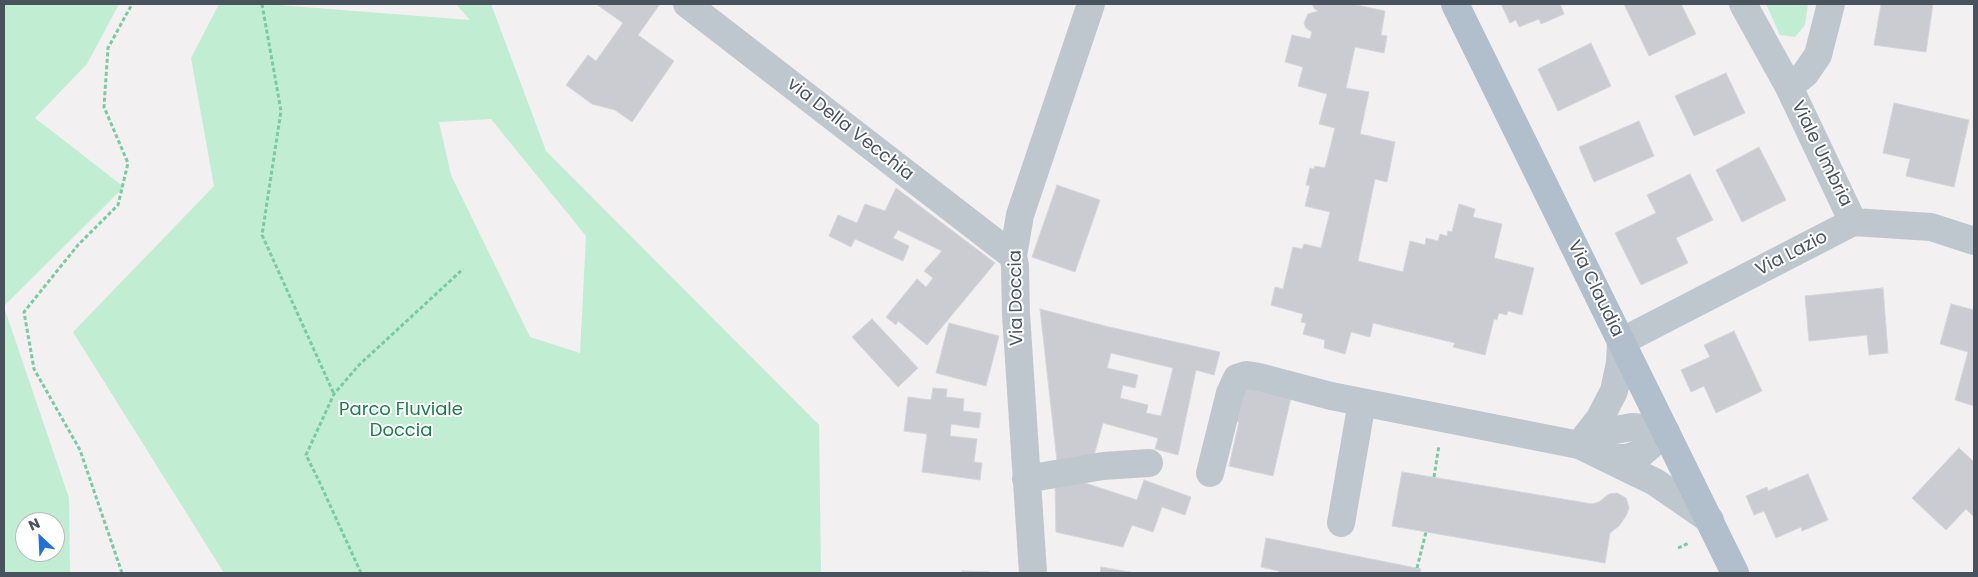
<!DOCTYPE html>
<style>
body{margin:0}
#map{position:relative;width:1978px;height:577px;overflow:hidden;background:#f2f0f0;font-family:Poppins,sans-serif}
canvas{display:block}
.frame{position:absolute;inset:0;border:5px solid #49535d;pointer-events:none}
.north{position:absolute;left:15px;top:512px;width:50px;height:50px;box-sizing:border-box;background:#fff;border:1px solid #b6babe;border-radius:50%;rotate:335deg;font-size:14px;font-weight:700;line-height:20px;text-align:center;color:#49535d}
.north::after{content:'';display:block;margin:auto;width:18px;height:22px;background:#2271db;clip-path:polygon(50% 0,100% 100%,50% 72%,0 100%)}
</style>
<div id="map">
<canvas width="1978" height="577"></canvas>
<div class="frame"></div>
<div class="north">N</div>
</div>
<script>
const c = document.querySelector('canvas').getContext('2d');
c.lineJoin = 'round';
function paint(path, color) {
  c.fillStyle = color;
  c.fill(path, 'evenodd');
}
function poly(rows) {
  const path = new Path2D();
  for (const r of rows) {
    path.moveTo(r[0], r[1]);
    for (let i = 2; i < r.length; i += 2) path.lineTo(r[i], r[i + 1]);
  }
  return path;
}
function trace(path, color, width, dash) {
  c.strokeStyle = color;
  c.lineWidth = width;
  c.lineCap = dash ? 'butt' : 'round';
  c.setLineDash(dash || []);
  c.stroke(path);
}
function label(font, color, halo, rows, align = 'center') {
  c.font = font + ' Poppins,sans-serif';
  c.lineWidth = 4;
  c.setLineDash([]);
  c.textBaseline = 'middle';
  c.strokeStyle = halo;
  c.fillStyle = color;
  for (const [text, x, y, turn = 0] of rows) {
    c.save();
    c.translate(x, y);
    c.rotate((+turn || 0) * Math.PI / 180);
    c.textAlign = isNaN(turn) ? turn : align;
    if (halo) c.strokeText(text, 0, 0);
    c.fillText(text, 0, 0);
    c.restore();
  }
}
paint(poly([
 [4,4,119,4,87,64,35,118,124,187,4,306],
 [219,4,265,4,470,20,456,4,491,4,546,151,819,425,821,573,224,573,73,332,214,186,191,58],
 [491,119,586,236,580,353,530,337,451,175,439,122],
 [1766,4,1808,4,1805,25,1795,37,1780,35],
 [4,307,69,498,70,573,4,573],
 [25,522,55,522,55,552,25,552]
]), '#c1edd2');
const building = poly([
 [596,4,660,4,638,35,674,61,632,122,615,110,592,104,566,85,588,55,596,61,623,23,596,4],
 [1312,4,1352,4,1385,11,1381,35,1387,36,1384,53,1355,47,1346,88,1369,92,1360,134,1395,142,1387,182,1375,179,1358,261,1403,272,1410,241,1425,245,1426,238,1438,241,1440,234,1447,236,1448,231,1452,232,1459,204,1475,209,1473,217,1502,224,1494,258,1534,268,1522,315,1508,311,1507,315,1499,313,1497,320,1494,319,1485,355,1453,347,1455,343,1373,323,1370,337,1351,332,1345,354,1324,348,1325,340,1303,334,1306,323,1301,322,1303,314,1271,305,1275,287,1283,289,1293,247,1302,249,1304,244,1321,248,1330,212,1305,206,1310,186,1306,185,1310,168,1314,169,1315,166,1325,168,1335,128,1319,124,1327,94,1298,86,1303,67,1285,62,1292,35,1310,39,1312,32,1306,28,1304,23,1308,14,1318,11,1314,8,1312,4],
 [1501,4,1560,4,1564,14,1541,24,1539,19,1519,27,1516,20,1510,23,1501,4],
 [1624,4,1681,4,1696,34,1649,56,1624,4],
 [1881,4,1933,4,1926,52,1874,45,1881,4],
 [1591,43,1611,86,1558,111,1538,69,1591,43],
 [1726,73,1745,113,1694,136,1675,96,1726,73],
 [1894,103,1969,120,1954,187,1906,176,1910,159,1883,153,1894,103],
 [1639,121,1654,156,1594,182,1579,147,1639,121],
 [1759,147,1786,200,1742,222,1716,170,1759,147],
 [1690,174,1713,220,1676,238,1688,263,1641,285,1615,233,1656,213,1647,195,1690,174],
 [1057,185,1100,200,1075,272,1032,257,1057,185],
 [896,188,995,263,927,345,898,321,896,325,886,317,917,279,926,287,933,278,924,271,942,251,898,230,893,238,909,246,903,261,855,239,851,247,829,236,838,215,857,223,865,204,885,211,896,188],
 [1883,288,1888,353,1869,355,1867,335,1809,341,1805,296,1883,288],
 [1951,304,1974,310,1974,406,1955,400,1968,352,1940,344,1951,304],
 [1040,309,1109,327,1220,352,1214,375,1196,370,1178,455,1155,449,1158,438,1103,423,1093,459,1057,461,1040,309],
 [1111,353,1173,368,1161,416,1146,413,1148,405,1120,398,1123,385,1135,388,1138,375,1107,368,1111,353],
 [872,319,918,368,898,387,852,337,872,319],
 [949,323,999,336,986,386,936,373,949,323],
 [1734,331,1762,391,1716,413,1704,386,1691,392,1681,370,1710,357,1704,345,1734,331],
 [1243,382,1292,393,1273,476,1229,466,1239,422,1234,421,1243,382],
 [933,388,947,389,946,397,964,399,963,411,981,413,979,428,951,424,950,436,977,439,974,462,982,463,980,480,922,472,927,434,904,431,908,397,931,400,933,388],
 [1959,448,1974,462,1974,517,1966,509,1946,530,1912,498,1959,448],
 [1402,472,1592,504,1599,502,1609,494,1617,493,1626,498,1629,508,1626,516,1619,526,1610,533,1605,563,1392,526,1402,472],
 [1808,474,1828,520,1802,531,1801,527,1776,538,1764,511,1754,515,1746,496,1767,487,1768,491,1808,474],
 [1144,480,1191,497,1185,515,1162,507,1153,532,1132,525,1123,547,1056,532,1055,486,1079,481,1137,500,1144,480],
 [1266,538,1421,569,1420,573,1279,573,1279,571,1261,567,1266,538],
 [1101,567,1135,573,1100,573,1101,567],
 [962,571,990,572,990,573,962,573,962,571]
]);
paint(building, '#caccd2');
trace(building, '#d4d6db', 1);
trace(poly([
 [262,4,281,111,262,235,334,394],
 [1434,477,1439,445],
 [1678,548,1689,543],
 [1417,568,1426,532],
 [122,573,80,450,34,369,24,312,78,245,118,205,128,163,104,107,108,48,132,4],
 [361,573,319,481,306,455,334,394,359,365,463,269]
]), '#7acaa3', 3, [4, 2.5]);
trace(poly([
 [687,4,1013,256],
 [1743,4,1789,87,1853,222],
 [1789,87,1805,74,1818,55,1831,4],
 [1587,435,1632,427,1646,428,1666,432],
 [1579,445,1600,418,1614,391,1620,363,1621,342,1638,333,1853,222,1931,227,1974,241],
 [1608,458,1627,458,1643,452,1666,432],
 [1210,473,1230,393,1237,378,1247,375,1259,377,1331,396,1579,445,1655,482,1710,520],
 [1026,479,1103,466,1149,463],
 [1341,523,1362,402],
 [1033,573,1016,314,1015,266,1013,256,1020,215,1091,4]
]), '#bfc7ce', 28);
trace(poly([
 [1455,4,1735,573]
]), '#b1bfcd', 28);
label('18px', '#49535d', '#fff', [
 ["via Della Vecchia",850,130,38],
 ["Viale Umbria",1821,154,64],
 ["Via Lazio",1792,254,-27],
 ["Via Claudia",1595,289,64],
 ["Via Doccia",1017,298,-91]
]);
label('18px', '#1c7c4c', '#fff', [
 ["Parco Fluviale",401,410],
 ["Doccia",401,431]
]);
</script>
